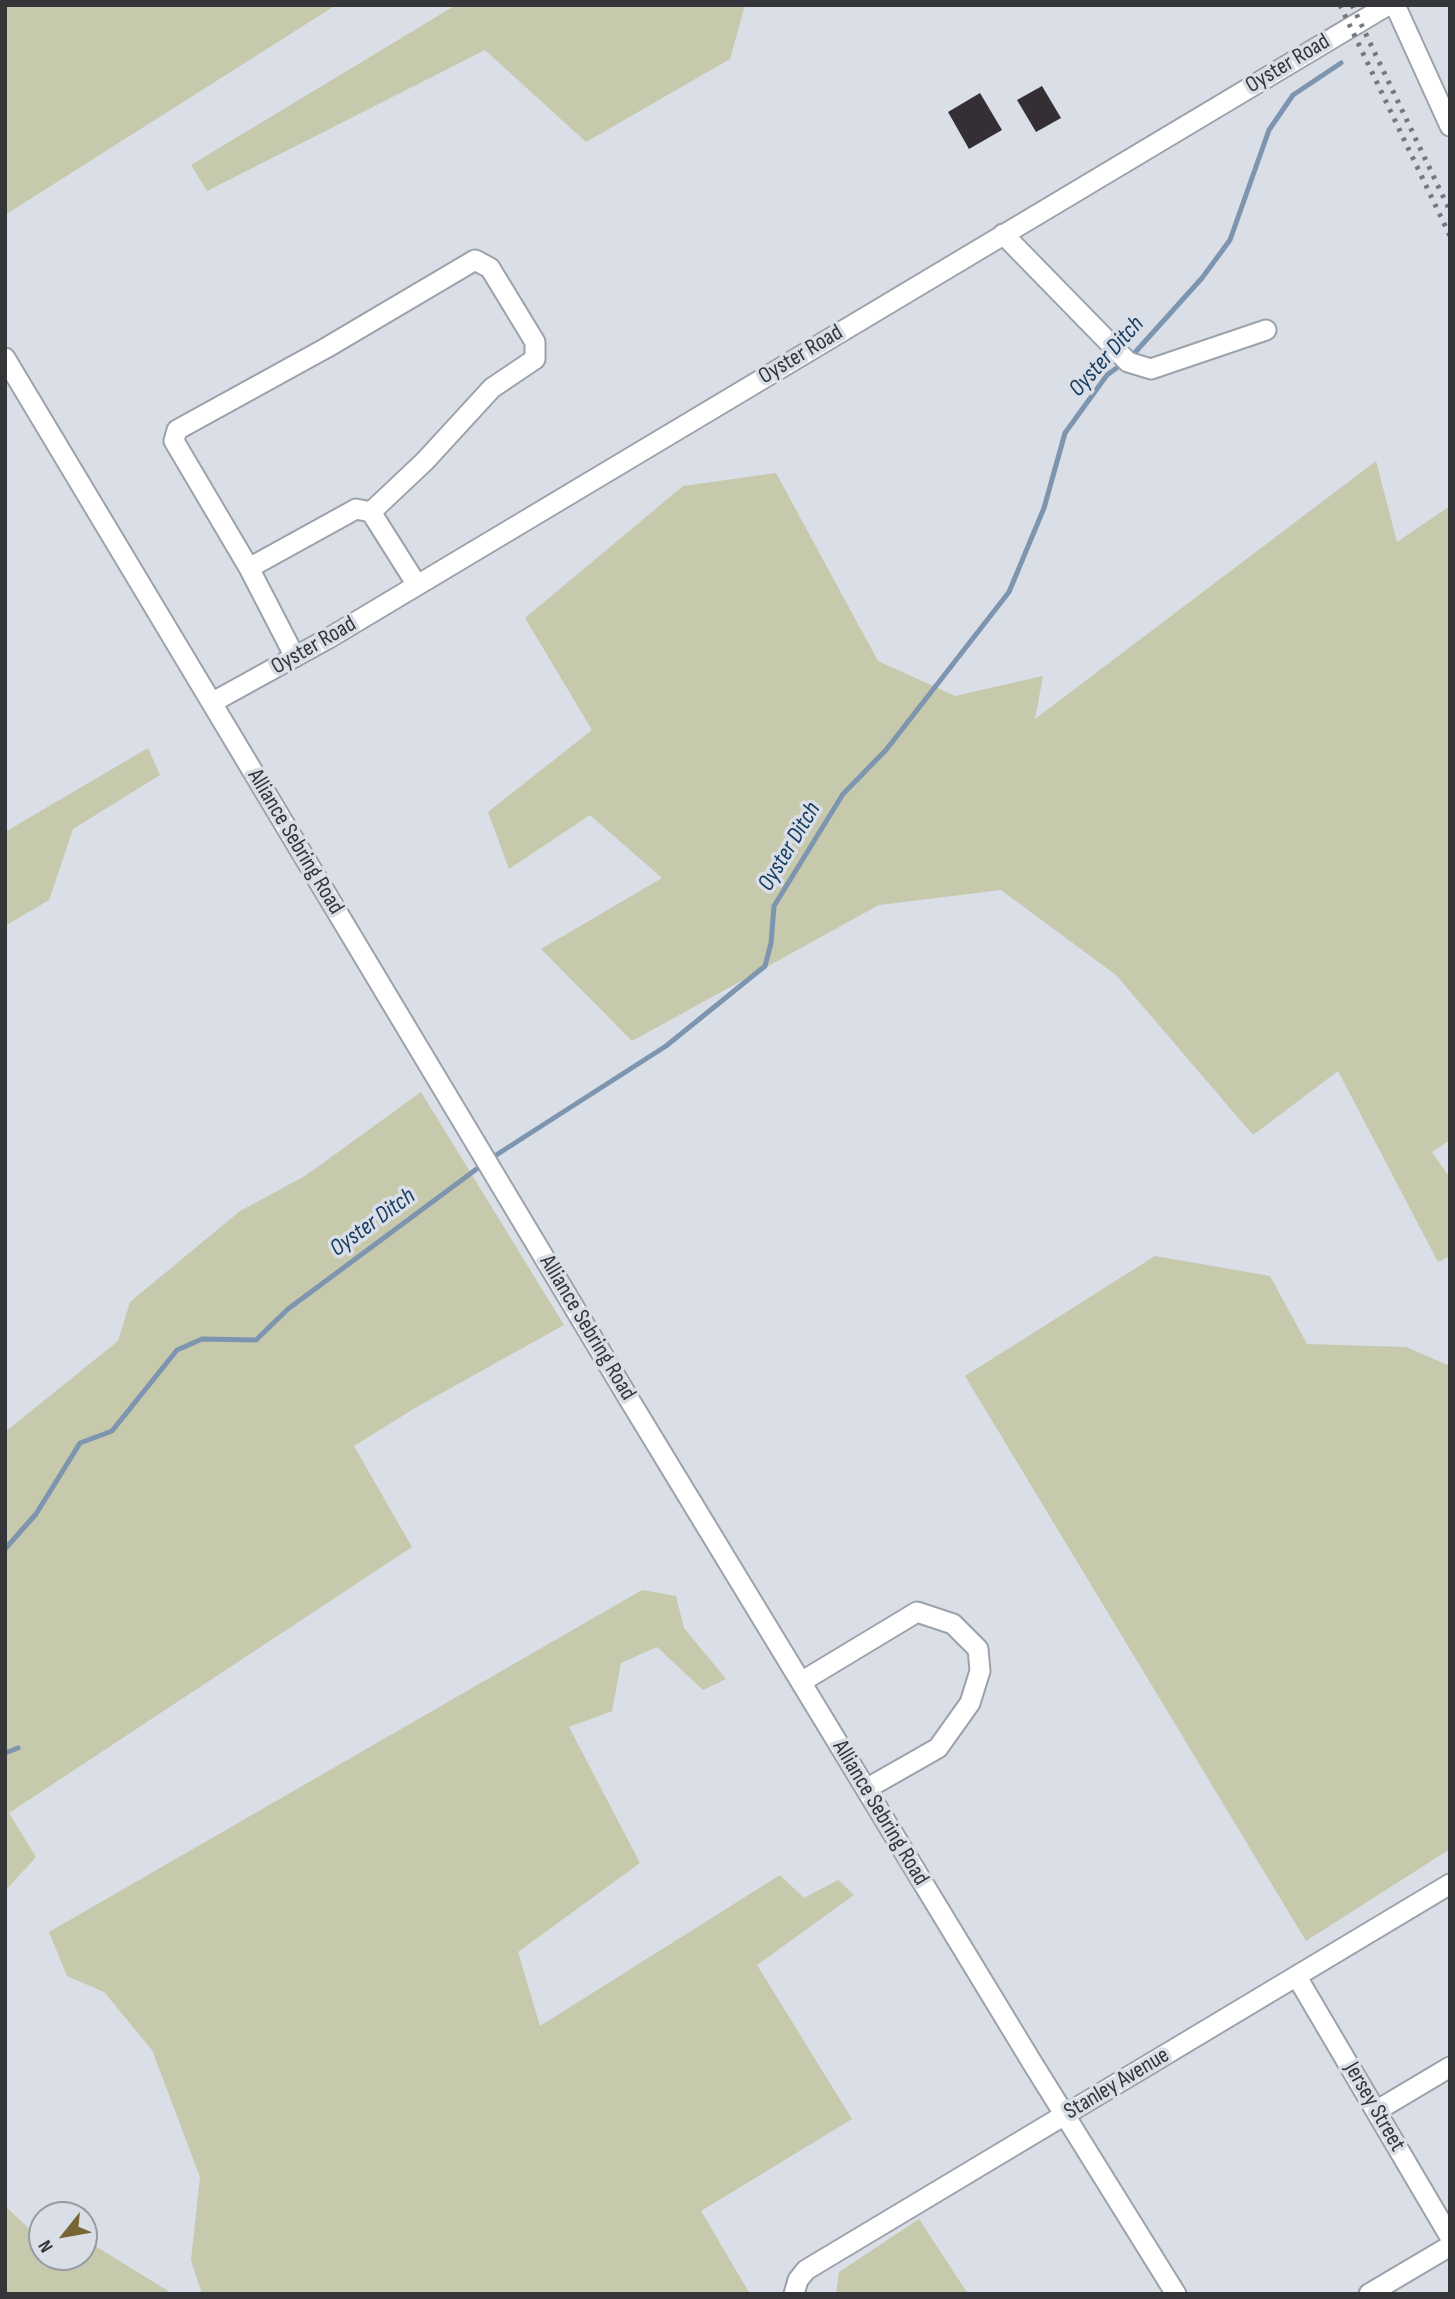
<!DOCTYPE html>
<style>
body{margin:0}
#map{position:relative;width:1455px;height:2299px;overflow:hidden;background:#d9dee7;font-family:"Sofia Sans Condensed",sans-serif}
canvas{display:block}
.frame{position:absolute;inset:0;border:7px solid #34363a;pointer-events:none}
.north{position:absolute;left:28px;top:2201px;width:70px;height:70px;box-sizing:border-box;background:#d9dee7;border:2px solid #979ba2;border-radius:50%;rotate:239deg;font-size:19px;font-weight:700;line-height:28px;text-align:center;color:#34363a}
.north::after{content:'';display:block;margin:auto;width:24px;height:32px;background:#776533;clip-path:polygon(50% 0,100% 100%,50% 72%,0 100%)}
</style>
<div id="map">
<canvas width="1455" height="2299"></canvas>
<div class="frame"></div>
<div class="north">N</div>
</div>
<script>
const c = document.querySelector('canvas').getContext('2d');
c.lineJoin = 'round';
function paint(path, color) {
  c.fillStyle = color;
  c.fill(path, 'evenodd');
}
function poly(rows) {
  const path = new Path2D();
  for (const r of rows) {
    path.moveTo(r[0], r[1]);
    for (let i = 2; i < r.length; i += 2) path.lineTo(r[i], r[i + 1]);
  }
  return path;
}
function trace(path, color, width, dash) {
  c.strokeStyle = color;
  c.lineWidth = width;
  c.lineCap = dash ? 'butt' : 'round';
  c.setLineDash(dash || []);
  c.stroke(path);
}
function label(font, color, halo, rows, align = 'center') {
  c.font = font + ' "Sofia Sans Condensed",sans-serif';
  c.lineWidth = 7;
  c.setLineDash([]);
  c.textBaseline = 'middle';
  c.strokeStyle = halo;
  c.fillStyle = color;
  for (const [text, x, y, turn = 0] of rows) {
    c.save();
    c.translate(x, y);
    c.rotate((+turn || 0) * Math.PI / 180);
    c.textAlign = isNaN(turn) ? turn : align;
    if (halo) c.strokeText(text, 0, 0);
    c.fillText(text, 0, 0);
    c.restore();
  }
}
paint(poly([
 [5,5,336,5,5,215],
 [456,5,745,5,730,59,586,142,485,50,207,191,191,165],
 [1376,461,1397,542,1450,506,1450,1140,1432,1152,1450,1178,1450,1256,1438,1262,1338,1071,1253,1135,1116,975,1001,890,879,905,632,1041,541,949,662,878,590,815,509,869,488,812,592,730,525,618,683,486,776,473,878,661,955,696,1043,676,1035,719],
 [148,748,160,775,73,829,49,900,5,926,5,832],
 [421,1092,564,1325,415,1408,354,1446,412,1547,9,1813,36,1857,5,1891,5,1432,118,1341,130,1302,240,1211,305,1176],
 [1155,1256,1270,1276,1307,1344,1406,1347,1450,1366,1450,1849,1306,1941,965,1376],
 [642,1590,676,1596,684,1628,726,1679,703,1690,657,1647,621,1663,612,1711,569,1727,640,1863,518,1952,540,2026,780,1875,804,1898,838,1880,854,1895,757,1965,852,2119,701,2211,750,2294,202,2294,191,2260,200,2177,152,2050,104,1992,67,1976,49,1932],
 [5,2206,36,2235,42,2235,42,2257,84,2257,84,2239,173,2294,5,2294],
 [919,2219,968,2294,836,2294,839,2272]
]), '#c6c9ab');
trace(poly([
 [1130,358,1202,278,1230,240,1269,130,1293,95,1341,63],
 [490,1159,666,1046,765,966,771,943,774,906,843,794,886,750,1009,592,1044,508,1065,433,1107,375,1122,364],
 [5,1549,36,1514,80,1443,112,1431,177,1350,202,1339,256,1340,288,1309,482,1165],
 [5,1753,18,1748]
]), '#7d95af', 5);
paint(poly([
 [1042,86,1061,118,1036,132,1017,100],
 [980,93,1002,130,969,149,948,112]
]), '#342e35');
const minor = poly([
 [1395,5,1450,126],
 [1003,234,1128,362,1151,369,1266,330],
 [5,358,632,1404,1033,2064,1176,2294],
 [249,568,174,441,177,430,326,348,475,260,490,268,535,342,535,359,492,388,425,461,371,512],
 [295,657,249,568,356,509,371,512,417,585],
 [213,702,329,638,1388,5],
 [801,1682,917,1612,953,1624,978,1649,980,1671,970,1703,938,1748,866,1789],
 [1297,1977,1450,2237],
 [1376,2111,1450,2067],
 [794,2294,798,2280,806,2270,1450,1884],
 [1369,2294,1450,2246]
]);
trace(minor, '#9ca2aa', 23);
trace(minor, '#fff', 19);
trace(poly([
 [1340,5,1450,236],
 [1352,5,1450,211]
]), '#75787e', 5, [3.5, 7]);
label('23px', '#34363a', '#d9dee7', [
 ["Oyster Road",1288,64,-31],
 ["Oyster Road",801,355,-31],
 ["Oyster Road",314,646,-30],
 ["Alliance Sebring Road",295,842,59],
 ["Alliance Sebring Road",587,1328,59],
 ["Alliance Sebring Road",880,1813,59],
 ["Stanley Avenue",1117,2084,-31],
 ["Jersey Street",1374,2107,60]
]);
label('italic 24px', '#163d62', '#d9dee7', [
 ["Oyster Ditch",1107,357,-48],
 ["Oyster Ditch",790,847,-59],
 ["Oyster Ditch",373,1223,-36]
]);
</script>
